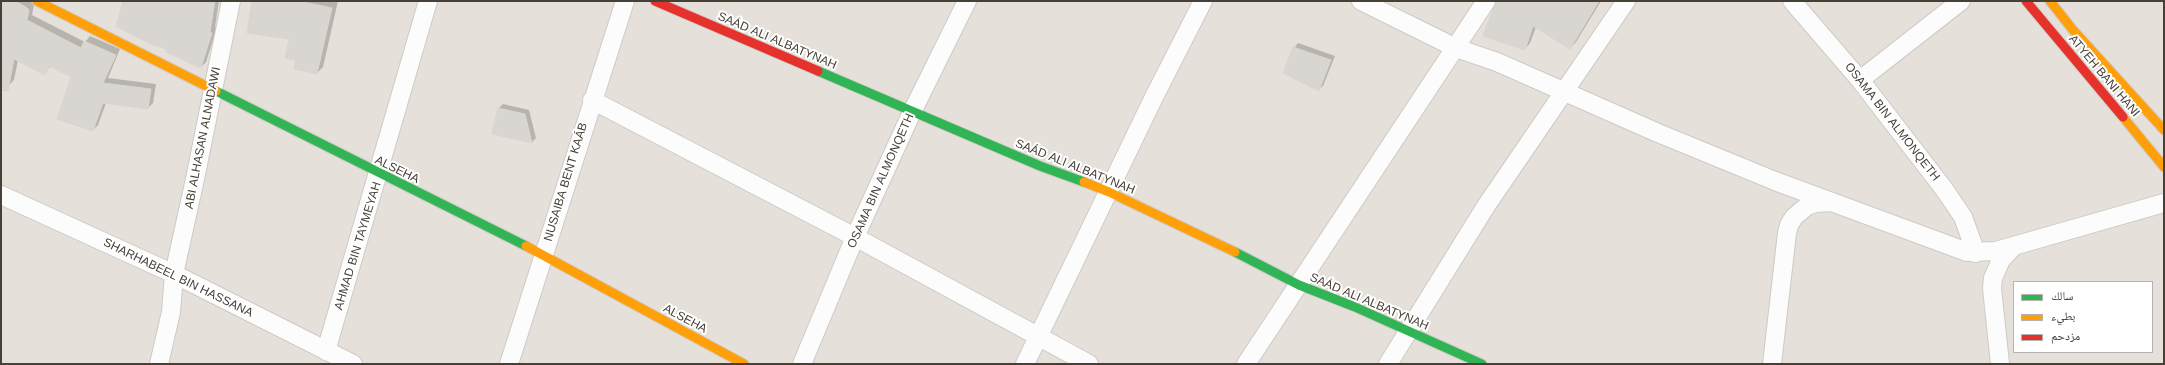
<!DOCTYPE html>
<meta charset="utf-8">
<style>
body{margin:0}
#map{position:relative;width:2165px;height:365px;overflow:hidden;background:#f1eeeb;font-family:Arial,"Noto Naskh Arabic",sans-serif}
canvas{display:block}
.frame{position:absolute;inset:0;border:2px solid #474037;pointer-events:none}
.legend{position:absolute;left:2013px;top:281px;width:140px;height:72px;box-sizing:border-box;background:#fff;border:1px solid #b5b3af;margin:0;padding:5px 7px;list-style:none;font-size:12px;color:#474037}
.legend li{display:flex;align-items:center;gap:8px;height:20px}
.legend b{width:20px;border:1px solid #b5b3af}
</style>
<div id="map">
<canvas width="2165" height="365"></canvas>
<div class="frame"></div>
<ul class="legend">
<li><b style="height:5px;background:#30b455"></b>سالك</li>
<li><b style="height:5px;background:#ff9f0a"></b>بطيء</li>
<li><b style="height:5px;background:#e5322d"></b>مزدحم</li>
</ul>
</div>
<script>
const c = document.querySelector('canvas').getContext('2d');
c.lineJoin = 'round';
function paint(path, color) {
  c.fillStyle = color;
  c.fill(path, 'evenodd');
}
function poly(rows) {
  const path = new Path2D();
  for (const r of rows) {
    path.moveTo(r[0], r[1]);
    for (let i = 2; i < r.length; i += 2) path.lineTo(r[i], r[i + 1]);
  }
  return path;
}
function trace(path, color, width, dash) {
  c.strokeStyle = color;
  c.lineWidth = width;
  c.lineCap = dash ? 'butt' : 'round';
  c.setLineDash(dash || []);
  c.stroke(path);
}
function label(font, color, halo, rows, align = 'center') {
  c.font = font + ' Arial,sans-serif';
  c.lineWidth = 4;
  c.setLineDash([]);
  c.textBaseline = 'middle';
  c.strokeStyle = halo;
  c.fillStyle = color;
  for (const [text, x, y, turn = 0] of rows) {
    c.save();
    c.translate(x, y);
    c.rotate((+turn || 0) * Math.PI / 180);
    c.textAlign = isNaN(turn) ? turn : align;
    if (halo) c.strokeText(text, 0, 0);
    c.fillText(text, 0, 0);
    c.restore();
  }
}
paint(poly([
 [1,1,2164,1,2164,364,1,364],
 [2014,282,2152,282,2152,352,2014,352]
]), '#e5e0d9');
paint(poly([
 [1,1,29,1,34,4,32,15,85,42,90,36,120,49,108,78,156,84,153,103,148,108,106,103,98,125,93,130,72,77,51,66,44,73,18,60,14,80,9,85,1,84],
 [126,1,219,1,215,27,217,27,206,62,201,67,168,48],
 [253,1,338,1,323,67,317,73,297,59,291,38],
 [1498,1,1601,1,1576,42,1570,48,1536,27,1530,43,1525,49],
 [1298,43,1335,56,1323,86,1318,90,1294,48],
 [503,104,529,110,536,138,532,142,493,133,499,108]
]), '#0003');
const building = poly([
 [1,1,15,1,26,7,29,10,27,20,81,48,84,41,116,55,103,83,151,89,148,109,103,103,93,131,57,119,71,77,49,66,45,75,14,59,8,91,1,90,1,1],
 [123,1,215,1,210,32,212,33,201,68,166,52,167,49,150,44,116,26,123,1],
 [252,1,299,1,332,8,317,74,294,69,296,60,285,58,289,39,247,33,252,1],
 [1496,1,1599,1,1570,49,1533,26,1525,50,1483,36,1496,1],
 [1293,47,1331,60,1319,91,1283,73,1293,47],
 [498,108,525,114,532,143,492,134,498,108]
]);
paint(building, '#d9d6d2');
trace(building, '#d9d5d1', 1);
const street = poly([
 [1361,1,1456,48,1497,62,1658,133,1775,181,1967,252,1996,251,2164,203],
 [1792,1,1860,80,1944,189,1963,217,1976,253],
 [1860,80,1961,1],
 [592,100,855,237,1089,364],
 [1,195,174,274,353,364],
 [326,351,428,1],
 [159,364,171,312,174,274,195,179,231,1],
 [509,364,625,1],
 [802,364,855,237,912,112,967,1],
 [1025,364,1154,97,1203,1],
 [1246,364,1486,1],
 [1388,364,1486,206,1626,1],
 [1772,364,1787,233,1789,225,1794,217,1807,206,1815,203,1831,202],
 [2000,364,1992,288,1993,278,2001,260,2014,246]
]);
const fast = poly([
 [818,71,1040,166,1084,182],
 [216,91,526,246],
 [1235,252,1299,285,1355,307,1482,364]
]);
const slow = poly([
 [37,1,216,91],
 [2050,1,2073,30,2164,130],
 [2123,117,2164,167],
 [1084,182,1109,192,1235,252],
 [526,246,744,364]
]);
const jam = poly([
 [655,1,818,71],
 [2026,1,2123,117]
]);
trace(street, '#cdcac7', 20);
trace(fast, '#d0cbc2', 11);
trace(slow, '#d0cbc2', 11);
trace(jam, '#d0cbc2', 11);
trace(street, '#fdfcfc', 18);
trace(fast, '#30b455', 9);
trace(slow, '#ff9f0a', 9);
trace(jam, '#e5322d', 9);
label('12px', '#474037', '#fff', [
 ["SAÁD ALI ALBATYNAH",777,41,23],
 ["ATYEH BANI HANI",2104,76,50],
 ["OSAMA BIN ALMONQETH",1892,122,52],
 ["ABI ALHASAN ALNADAWI",203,138,-79],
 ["SAÁD ALI ALBATYNAH",1075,167,22],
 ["ALSEHA",397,170,26],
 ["OSAMA BIN ALMONQETH",881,181,-66],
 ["NUSAIBA BENT KAÁB",566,182,-73],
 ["AHMAD BIN TAYMEYAH",358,246,-73],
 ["SHARHABEEL BIN HASSANA",178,278,26],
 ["SAÁD ALI ALBATYNAH",1369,302,23],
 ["ALSEHA",685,319,28]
]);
</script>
